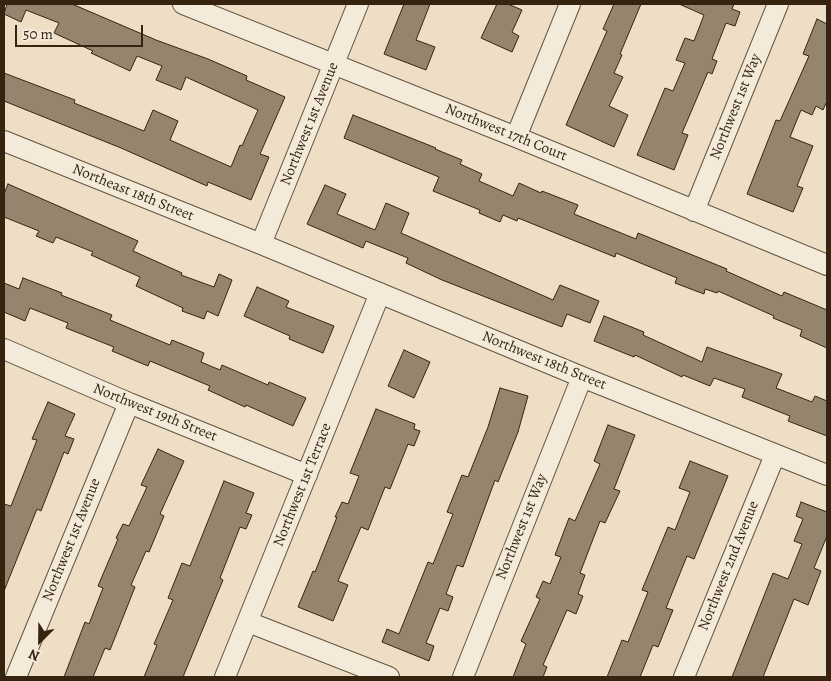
<!DOCTYPE html>
<style>
body{margin:0}
#map{position:relative;width:831px;height:681px;overflow:hidden;background:#eddec5;font-family:Alegreya,serif}
canvas{display:block}
.frame{position:absolute;inset:0;border:5px solid #362411;pointer-events:none}
.north{position:absolute;left:15px;top:616px;width:50px;height:50px;-webkit-text-stroke:4px #f3ead9;paint-order:stroke;rotate:203deg;font-size:14px;font-weight:700;line-height:20px;text-align:center;color:#362411}
.north::after{content:'';display:block;margin:auto;width:18px;height:22px;background:#362411;clip-path:polygon(50% 0,100% 100%,50% 72%,0 100%)}
.scale{position:absolute;left:15px;top:25px;width:128px;height:22px;box-sizing:border-box;border:2px solid #362411;border-top:0;padding-left:6px;font-size:15px;line-height:18px;white-space:nowrap;color:#362411;-webkit-text-stroke:4px #f3ead9;paint-order:stroke}
</style>
<div id="map">
<canvas width="831" height="681"></canvas>
<div class="frame"></div>
<div class="north">N</div>
<div class="scale">50 m</div>
</div>
<script>
const c = document.querySelector('canvas').getContext('2d');
c.lineJoin = 'round';
function paint(path, color) {
  c.fillStyle = color;
  c.fill(path, 'evenodd');
}
function poly(rows) {
  const path = new Path2D();
  for (const r of rows) {
    path.moveTo(r[0], r[1]);
    for (let i = 2; i < r.length; i += 2) path.lineTo(r[i], r[i + 1]);
  }
  return path;
}
function trace(path, color, width, dash) {
  c.strokeStyle = color;
  c.lineWidth = width;
  c.lineCap = dash ? 'butt' : 'round';
  c.setLineDash(dash || []);
  c.stroke(path);
}
function label(font, color, halo, rows, align = 'center') {
  c.font = font + ' Alegreya,serif';
  c.lineWidth = 4.5;
  c.setLineDash([]);
  c.textBaseline = 'middle';
  c.strokeStyle = halo;
  c.fillStyle = color;
  for (const [text, x, y, turn = 0] of rows) {
    c.save();
    c.translate(x, y);
    c.rotate((+turn || 0) * Math.PI / 180);
    c.textAlign = isNaN(turn) ? turn : align;
    if (halo) c.strokeText(text, 0, 0);
    c.fillText(text, 0, 0);
    c.restore();
  }
}
const building = poly([
 [7,4,72,4,156,40,208,59,247,76,246,80,285,97,260,154,269,157,251,200,208,182,207,186,121,148,4,101,4,73,75,100,74,103,144,131,153,110,178,121,170,140,231,167,240,145,242,146,258,110,186,77,181,90,156,80,162,66,137,56,130,71,91,53,93,51,54,33,59,23,26,10,21,22,4,14,7,4],
 [404,4,430,4,416,40,435,47,426,70,384,54,404,4],
 [497,4,508,4,522,10,512,32,519,36,512,52,481,38,497,4],
 [614,4,641,4,620,54,622,55,614,73,623,77,609,106,628,115,614,147,566,125,607,31,603,29,614,4],
 [679,4,734,4,732,9,740,12,735,26,726,23,712,59,717,61,712,74,708,72,682,133,688,135,674,170,637,155,665,88,673,91,685,63,676,60,685,38,694,41,704,15,679,4],
 [817,19,827,24,827,101,823,110,816,106,812,115,801,110,790,137,813,146,797,186,803,188,793,212,747,194,776,120,780,121,809,56,803,54,817,19],
 [353,115,436,148,435,149,462,160,460,164,482,174,479,181,513,196,519,183,541,193,542,191,578,205,574,214,636,239,638,233,727,269,726,271,782,296,784,292,827,310,827,348,800,336,802,330,773,318,774,316,718,291,717,293,705,289,704,294,675,283,677,278,616,253,615,257,518,218,517,221,503,215,500,222,479,213,480,210,433,191,439,177,344,138,353,115],
 [8,184,138,241,133,251,182,273,181,275,214,287,219,274,232,280,218,316,207,311,204,319,182,311,183,308,136,286,140,277,91,255,93,252,56,237,53,243,36,236,39,231,4,217,4,194,8,184],
 [325,185,346,194,337,214,375,230,386,203,409,213,401,233,553,300,560,285,599,301,590,323,567,314,562,327,442,280,406,263,408,258,366,241,363,248,307,224,325,185],
 [23,278,62,293,61,295,112,315,110,320,170,345,172,340,204,353,201,362,220,370,222,365,268,385,269,382,306,398,293,426,246,405,245,407,208,390,210,386,150,361,148,366,112,351,114,347,66,328,68,323,30,308,25,321,4,312,4,283,19,289,23,278],
 [257,287,289,301,286,307,334,326,323,353,289,339,290,336,244,316,257,287],
 [604,316,644,332,643,335,702,362,707,347,782,374,776,388,812,402,815,396,827,401,827,436,788,421,790,416,742,397,745,389,714,378,710,386,683,375,682,377,635,355,634,357,594,341,604,316],
 [404,350,430,362,414,398,388,386,404,350],
 [500,388,528,396,518,432,498,482,495,480,463,567,457,565,446,594,453,597,448,611,440,608,426,643,434,646,429,661,382,642,387,629,399,634,428,562,433,564,453,514,447,512,462,475,468,477,488,427,500,388],
 [48,402,75,414,65,436,74,439,68,454,64,452,41,511,37,509,4,591,4,504,11,506,37,440,32,439,48,402],
 [376,409,415,424,414,429,420,431,414,446,408,444,390,489,385,487,368,530,361,527,338,581,348,585,333,621,298,607,313,571,315,572,337,517,335,517,342,502,348,504,359,476,350,473,376,409],
 [608,425,635,435,614,489,620,491,605,523,600,521,580,573,585,575,578,594,583,596,576,614,567,610,543,665,547,667,543,677,513,677,526,644,521,641,540,599,536,597,543,581,550,584,561,557,555,555,569,518,575,521,600,464,594,461,608,425],
 [158,449,184,461,160,514,164,516,149,552,146,551,131,585,135,587,110,650,105,648,93,677,64,677,85,622,89,624,103,588,98,586,118,539,116,538,123,524,129,526,147,487,141,485,158,449],
 [690,461,728,476,694,559,687,556,666,608,673,610,658,647,653,645,640,677,607,677,622,640,628,642,648,592,642,590,668,527,675,530,690,492,679,488,690,461],
 [224,481,254,493,246,513,252,515,246,529,240,527,220,578,223,580,183,677,144,677,157,645,154,644,173,600,168,598,182,563,190,566,224,481],
 [801,502,827,512,827,536,814,568,821,571,808,605,794,599,763,677,732,677,773,573,788,579,802,544,794,541,803,519,796,516,801,502]
]);
paint(building, '#95856f');
trace(building, '#362411', 1);
const street = poly([
 [183,4,516,137,827,265],
 [516,137,570,4],
 [4,141,261,244,582,377,827,475],
 [694,211,778,4],
 [261,244,358,4],
 [4,349,129,403,307,475],
 [248,622,389,677],
 [16,677,129,403],
 [225,677,380,293],
 [463,677,582,377],
 [684,677,775,455]
]);
trace(street, '#64523e', 22);
trace(street, '#f3ead9', 20);
label('15px', '#362411', '#f3ead9', [
 ["Northwest 1st Way",736,107,-68],
 ["Northwest 1st Avenue",310,124,-68],
 ["Northwest 17th Court",506,133,22],
 ["Northeast 18th Street",133,193,22],
 ["Northwest 18th Street",544,361,22],
 ["Northwest 19th Street",155,413,22],
 ["Northwest 1st Terrace",303,485,-68],
 ["Northwest 1st Way",522,527,-68],
 ["Northwest 1st Avenue",72,540,-68],
 ["Northwest 2nd Avenue",729,566,-68]
]);
</script>
